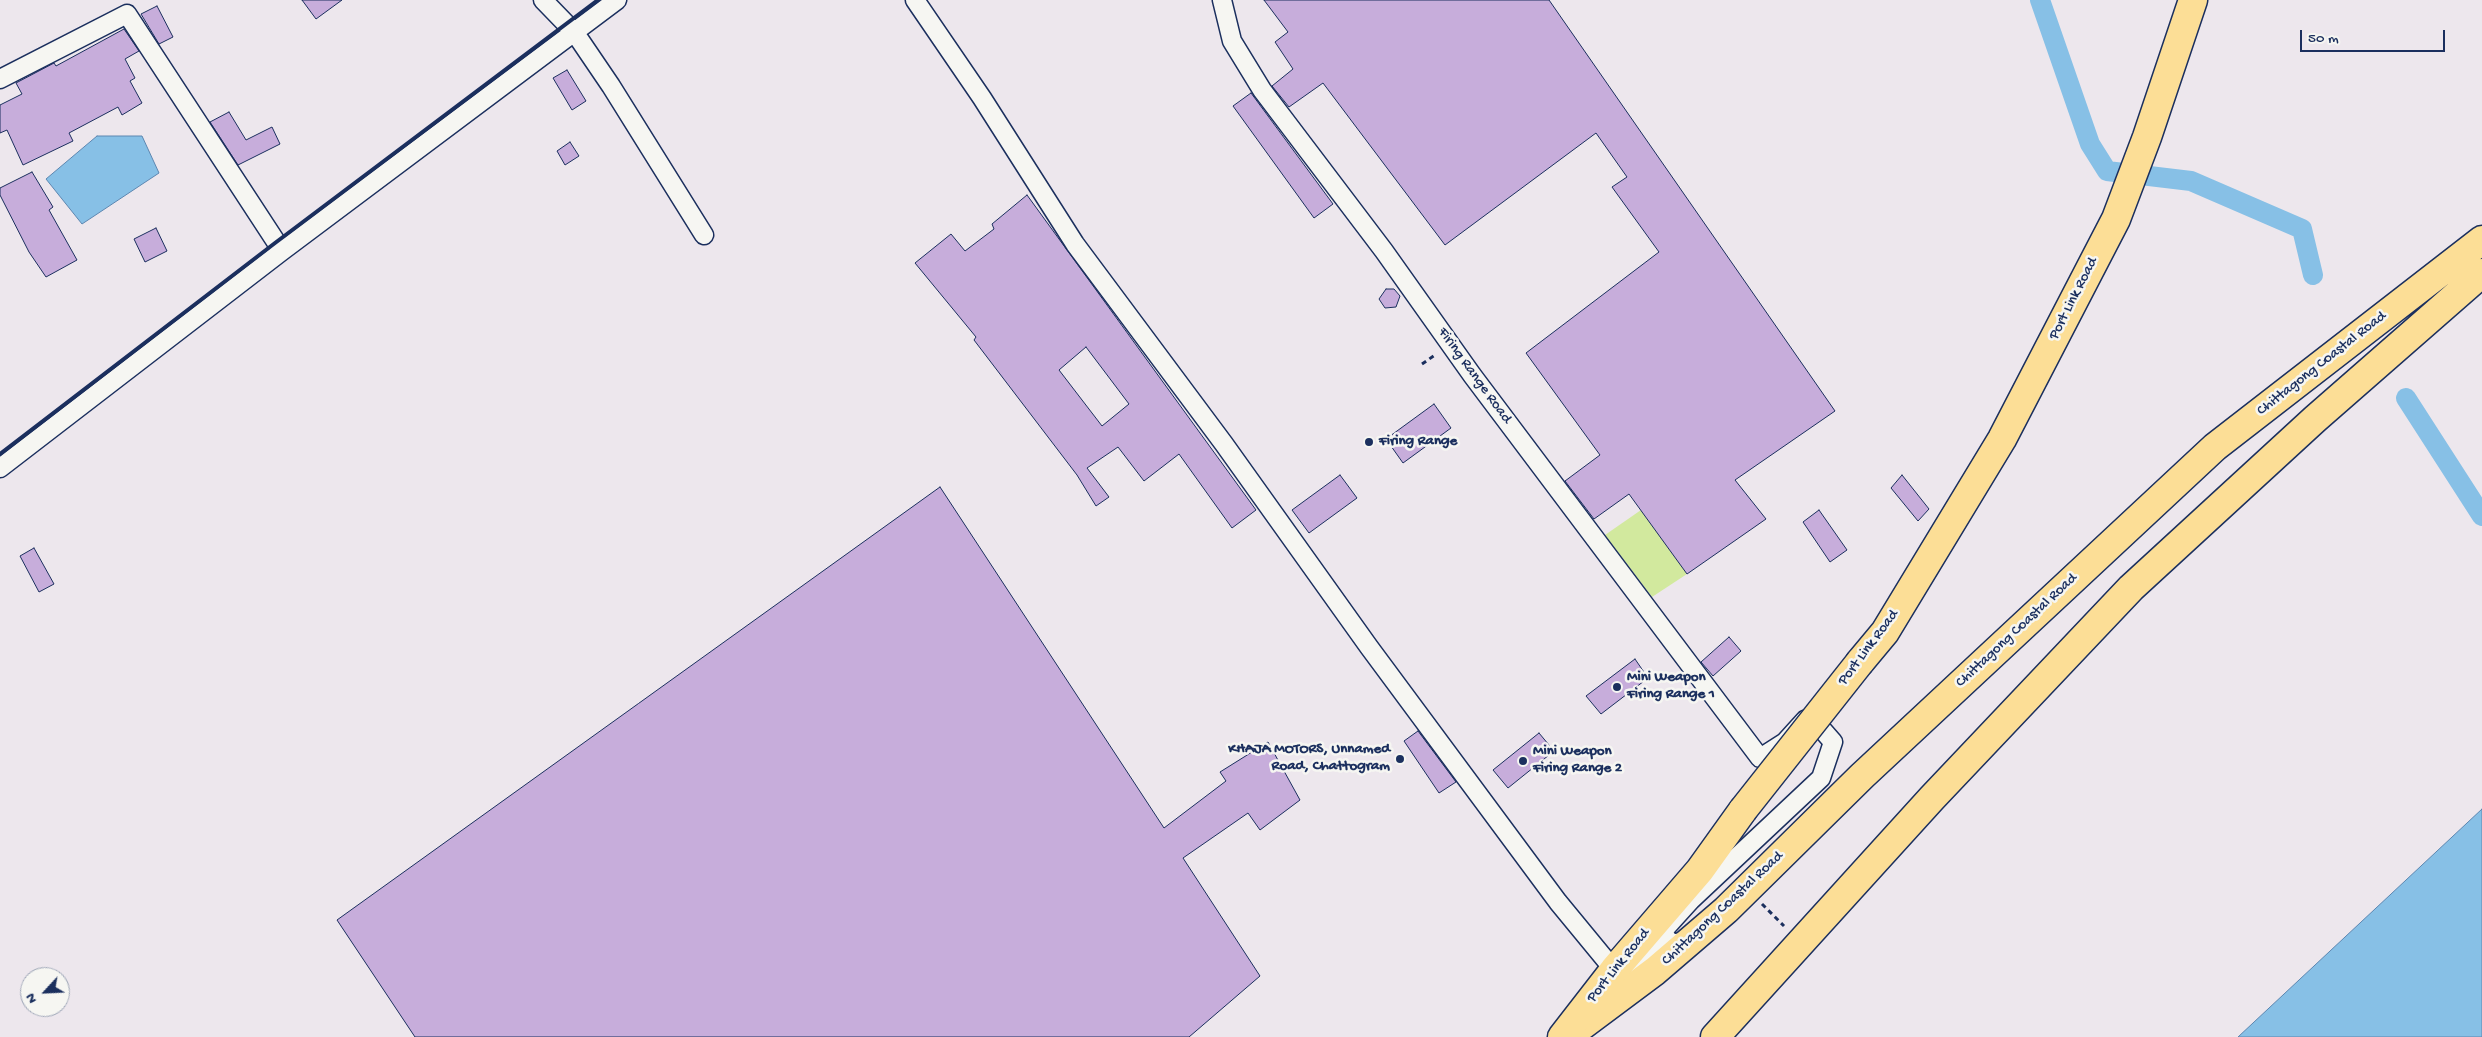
<!DOCTYPE html>
<style>
body{margin:0}
#map{position:relative;width:2482px;height:1037px;overflow:hidden;background:#ede7ed;font-family:"Gochi Hand",sans-serif}
canvas{display:block}
.north{position:absolute;left:20px;top:967px;width:50px;height:50px;box-sizing:border-box;background:#f6f6f2;border:1px solid #9ea6b7;border-radius:50%;rotate:245deg;font-size:14px;font-weight:700;line-height:20px;text-align:center;color:#1b2f5e}
.north::after{content:'';display:block;margin:auto;width:18px;height:22px;background:#1b2f5e;clip-path:polygon(50% 0,100% 100%,50% 72%,0 100%)}
.scale{position:absolute;left:2300px;top:30px;width:145px;height:22px;box-sizing:border-box;border:2px solid #1b2f5e;border-top:0;padding-left:6px;font-size:15px;line-height:18px;white-space:nowrap;color:#1b2f5e;-webkit-text-stroke:4px #f6f6f2;paint-order:stroke}
</style>
<div id="map">
<canvas width="2482" height="1037"></canvas>
<div class="north">N</div>
<div class="scale">50 m</div>
</div>
<script>
const c = document.querySelector('canvas').getContext('2d');
c.lineJoin = 'round';
function paint(path, color) {
  c.fillStyle = color;
  c.fill(path, 'evenodd');
}
function poly(rows) {
  const path = new Path2D();
  for (const r of rows) {
    path.moveTo(r[0], r[1]);
    for (let i = 2; i < r.length; i += 2) path.lineTo(r[i], r[i + 1]);
  }
  return path;
}
function trace(path, color, width, dash) {
  c.strokeStyle = color;
  c.lineWidth = width;
  c.lineCap = dash ? 'butt' : 'round';
  c.setLineDash(dash || []);
  c.stroke(path);
}
function label(font, color, halo, rows, align = 'center') {
  c.font = font + ' "Gochi Hand",sans-serif';
  c.lineWidth = 5;
  c.setLineDash([]);
  c.textBaseline = 'middle';
  c.strokeStyle = halo;
  c.fillStyle = color;
  for (const [text, x, y, turn = 0] of rows) {
    c.save();
    c.translate(x, y);
    c.rotate((+turn || 0) * Math.PI / 180);
    c.textAlign = isNaN(turn) ? turn : align;
    if (halo) c.strokeText(text, 0, 0);
    c.fillText(text, 0, 0);
    c.restore();
  }
}
paint(poly([
 [1641,510,1687,574,1652,597,1605,535]
]), '#d2e99e');
const water = poly([
 [97,136,142,136,159,173,82,224,46,179,97,136],
 [2482,809,2482,1037,2238,1037,2482,809]
]);
paint(water, '#87c0e6');
trace(water, '#5c86b0', 1);
trace(poly([
 [2040,0,2090,144,2107,171,2191,181,2302,229,2313,275],
 [2406,398,2482,516]
]), '#87c0e6', 20);
const building = poly([
 [302,0,342,0,316,19,302,0],
 [1264,0,1549,0,1835,411,1735,480,1766,519,1687,574,1629,494,1594,519,1565,481,1600,455,1526,353,1659,252,1612,187,1627,177,1596,133,1445,245,1323,83,1289,107,1272,86,1293,69,1275,42,1288,32,1264,0],
 [157,6,173,37,159,44,141,14,157,6],
 [124,29,139,51,125,59,135,78,130,81,142,103,122,115,118,107,69,133,73,141,23,165,7,130,0,133,0,105,22,94,16,83,54,63,56,66,124,29],
 [567,70,586,101,572,110,553,78,567,70],
 [1251,93,1333,204,1314,218,1233,106,1251,93],
 [229,112,246,140,272,127,280,144,238,165,210,122,229,112],
 [570,142,579,156,565,165,557,151,570,142],
 [32,172,53,207,49,210,77,260,46,277,29,252,0,195,0,188,32,172],
 [1027,195,1256,510,1232,528,1179,454,1144,481,1118,447,1087,468,1109,497,1096,506,1077,475,974,340,976,337,915,263,951,234,965,251,994,229,992,224,1027,195],
 [1086,347,1129,404,1102,426,1059,370,1086,347],
 [156,228,167,251,145,262,134,239,156,228],
 [1386,289,1394,289,1400,296,1396,307,1385,308,1379,299,1386,289],
 [1434,404,1451,428,1403,463,1386,439,1434,404],
 [1340,475,1357,498,1309,533,1292,510,1340,475],
 [1902,475,1929,509,1918,521,1891,488,1902,475],
 [940,487,1164,828,1226,781,1220,772,1268,742,1300,800,1260,830,1248,813,1183,858,1260,976,1189,1037,415,1037,337,920,940,487],
 [1819,510,1847,550,1830,562,1803,522,1819,510],
 [34,548,54,584,39,592,20,556,34,548],
 [1729,637,1741,651,1713,676,1701,662,1729,637],
 [1635,659,1648,678,1601,714,1586,696,1635,659],
 [1418,731,1456,782,1439,793,1404,741,1418,731],
 [1539,733,1554,751,1508,788,1493,770,1539,733]
]);
paint(building, '#c7addb');
trace(building, '#1b2f5e', 1);
const street = poly([
 [543,0,575,33,611,86,704,235],
 [915,0,982,98,1075,244,1224,444,1369,647,1558,902,1614,970],
 [1222,0,1232,41,1262,90,1384,251,1472,375,1760,758,1785,742,1805,720,1819,726,1833,742,1821,778,1691,900,1662,932,1671,944,1691,940],
 [0,79,127,14,282,251],
 [0,468,282,251,617,0],
 [1636,980,1662,932]
]);
const primary = poly([
 [1568,1036,1655,971,1726,910,1862,776,2215,447,2482,240],
 [1715,1037,1932,798,2131,588,2315,419,2482,273]
]);
const highway = poly([
 [1860,662,1885,632,2002,439,2116,219,2147,137,2193,0],
 [1562,1037,1614,970,1700,870,1743,810]
]);
trace(street, '#1b2f5e', 21);
trace(primary, '#1b2f5e', 31);
trace(highway, '#1b2f5e', 31);
trace(poly([
 [1422,364,1435,355],
 [1762,904,1784,926]
]), '#1b2f5e', 3, [5, 4]);
trace(street, '#f6f6f2', 18);
trace(primary, '#fcde96', 28);
trace(highway, '#fcde96', 28);
trace(poly([
 [0,454,275,243,598,0]
]), '#1b2f5e', 4);
const highwayBridge = poly([
 [1743,810,1860,662]
]);
trace(highwayBridge, '#1b2f5e', 31, []);
trace(highwayBridge, '#fcde96', 28);
for (const [x, y, r, color] of [
 [1369,442,5,"#1b2f5e"],
 [1617,687,5,"#1b2f5e"],
 [1400,759,5,"#1b2f5e"],
 [1523,761,5,"#1b2f5e"]
]) {
  const dot = new Path2D();
  dot.arc(x, y, r, 0, 2 * Math.PI);
  c.fillStyle = color;
  c.fill(dot);
  trace(dot, '#f6f6f2', 2);
}
label('15px', '#1b2f5e', '#f6f6f2', [
 ["Port Link Road",2074,299,-63],
 ["Chittagong Coastal Road",2322,364,-38],
 ["Firing Range Road",1474,376,54],
 ["Chittagong Coastal Road",2017,631,-43],
 ["Port Link Road",1869,648,-53],
 ["Chittagong Coastal Road",1723,909,-43],
 ["Port Link Road",1619,966,-51]
]);
label('bold 15px', '#1b2f5e', '#f6f6f2', [
 ["Firing Range",1379,442],
 ["Mini Weapon",1627,678],
 ["Firing Range 1",1627,695],
 ["KHAJA MOTORS, Unnamed",1390,750,"right"],
 ["Road, Chattogram",1390,767,"right"],
 ["Mini Weapon",1533,752],
 ["Firing Range 2",1533,769]
], 'left');
</script>
